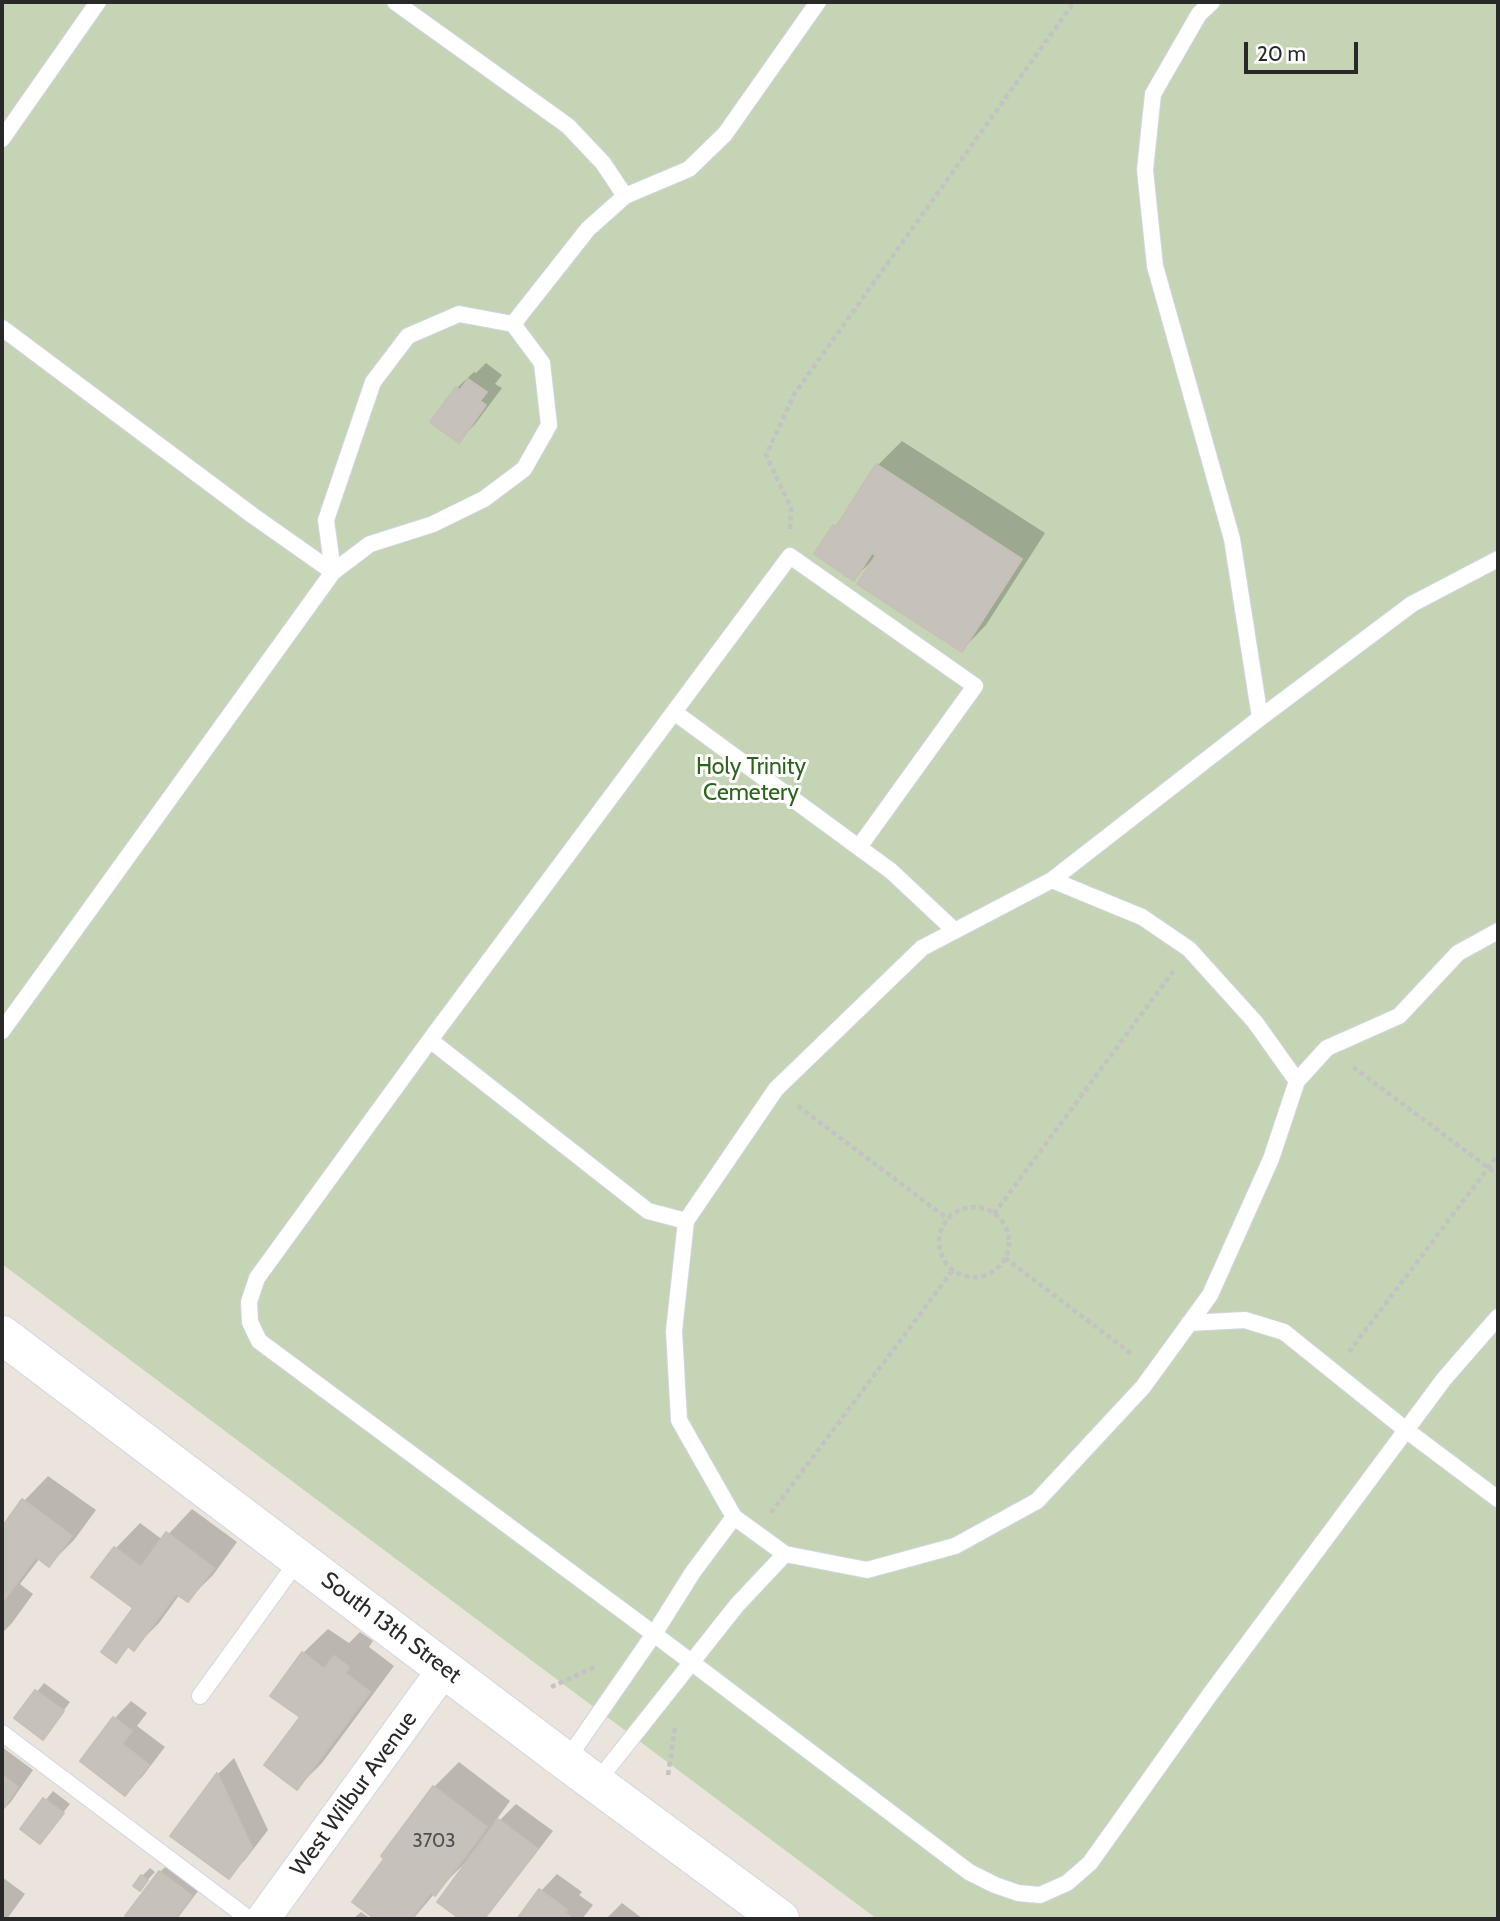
<!DOCTYPE html>
<style>
body{margin:0}
#map{position:relative;width:1500px;height:1921px;overflow:hidden;background:#ebe4dc;font-family:Cabin,sans-serif}
canvas{display:block}
.frame{position:absolute;inset:0;border:4px solid #292929;pointer-events:none}
.scale{position:absolute;left:1244px;top:42px;width:114px;height:32px;box-sizing:border-box;border:4px solid #292929;border-top:0;padding-left:9px;font-size:21px;line-height:24px;white-space:nowrap;color:#292929;-webkit-text-stroke:5px #fff;paint-order:stroke}
</style>
<div id="map">
<canvas width="1500" height="1921"></canvas>
<div class="frame"></div>
<div class="scale">20 m</div>
</div>
<script>
const c = document.querySelector('canvas').getContext('2d');
c.lineJoin = 'round';
function paint(path, color) {
  c.fillStyle = color;
  c.fill(path, 'evenodd');
}
function poly(rows) {
  const path = new Path2D();
  for (const r of rows) {
    if (r.length === 3) {
      path.moveTo(r[0] + r[2], r[1]);
      path.arc(r[0], r[1], r[2], 0, 2 * Math.PI);
      continue;
    }
    path.moveTo(r[0], r[1]);
    for (let i = 2; i < r.length; i += 2) path.lineTo(r[i], r[i + 1]);
  }
  return path;
}
function trace(path, color, width, dash) {
  c.strokeStyle = color;
  c.lineWidth = width;
  c.lineCap = dash ? 'butt' : 'round';
  c.setLineDash(dash || []);
  c.stroke(path);
}
function label(font, color, halo, rows, align = 'center') {
  c.font = font + ' Cabin,sans-serif';
  c.lineWidth = 6;
  c.setLineDash([]);
  c.textBaseline = 'middle';
  c.strokeStyle = halo;
  c.fillStyle = color;
  for (const [text, x, y, turn = 0] of rows) {
    c.save();
    c.translate(x, y);
    c.rotate((+turn || 0) * Math.PI / 180);
    c.textAlign = isNaN(turn) ? turn : align;
    if (halo) c.strokeText(text, 0, 0);
    c.fillText(text, 0, 0);
    c.restore();
  }
}
paint(poly([
 [2,2,1498,2,1498,1919,877,1919,2,1264]
]), '#c4d4b4');
paint(poly([
 [486,363,502,375,495,384,502,388,475,424,459,441,457,388,474,372,476,373],
 [902,441,1045,533,986,625,962,650,874,559,854,578,817,554,835,526,845,516,877,466],
 [48,1476,96,1510,74,1540,49,1565,40,1558,20,1584,33,1594,12,1623,2,1633,2,1530,24,1501],
 [192,1509,237,1542,213,1575,188,1600,180,1594,159,1623,134,1648,130,1646,115,1661,135,1608,94,1577,116,1548,140,1523,163,1540],
 [328,1629,349,1643,360,1632,373,1641,369,1647,394,1666,322,1763,297,1788,303,1653],
 [44,1683,70,1702,50,1729,16,1718],
 [131,1701,147,1713,137,1726,165,1747,142,1777,125,1793,82,1760,115,1718],
 [2,1747,33,1770,10,1803,2,1811],
 [234,1758,268,1830,245,1860,229,1876,173,1835,218,1774],
 [459,1762,510,1801,494,1823,495,1825,516,1804,553,1831,485,1919,463,1919,439,1902,467,1865,465,1863,435,1893,413,1919,378,1919,355,1902,434,1787],
 [53,1791,70,1804,40,1842,22,1829],
 [177,1856,208,1878,177,1919,133,1919,128,1915,160,1872],
 [150,1868,155,1872,140,1888,142,1876],
 [557,1874,582,1892,579,1895,593,1905,582,1919,519,1919,541,1891],
 [2,1877,25,1894,7,1919,2,1919],
 [622,1903,643,1919,606,1919],
 [361,1912,371,1919,353,1919]
]), '#0003');
const building = poly([
 [468,379,487,392,480,401,486,405,459,443,430,422,456,387,460,390,468,379],
 [876,464,1022,559,962,652,857,584,876,555,872,553,854,581,814,554,833,525,836,527,876,464],
 [22,1499,72,1536,49,1567,36,1557,2,1603,2,1527,22,1499],
 [166,1532,214,1568,188,1602,176,1594,134,1651,128,1646,116,1663,101,1652,133,1608,91,1577,114,1547,141,1567,166,1532],
 [302,1652,324,1669,334,1656,349,1667,345,1673,370,1692,297,1790,264,1765,300,1717,270,1696,302,1652],
 [35,1690,64,1711,43,1740,14,1718,35,1690],
 [113,1717,132,1731,122,1744,149,1765,125,1796,80,1761,113,1717],
 [217,1773,252,1848,229,1879,170,1836,217,1773],
 [2,1775,18,1787,2,1810,2,1775],
 [433,1786,487,1827,435,1896,431,1892,411,1919,375,1919,352,1902,384,1859,381,1856,433,1786],
 [43,1798,64,1813,40,1844,20,1829,43,1798],
 [498,1819,538,1849,484,1919,460,1919,437,1902,498,1819],
 [159,1871,192,1896,175,1919,130,1919,125,1916,159,1871],
 [141,1875,148,1880,140,1891,133,1886,141,1875],
 [539,1889,567,1910,564,1912,573,1919,517,1919,539,1889]
]);
paint(building, '#c6c1bb');
trace(building, '#c6c0b6', 2);
const lane = poly([
 [395,2,568,126,603,163,625,196],
 [1212,2,1199,14,1153,94,1145,170,1155,266,1232,539,1260,718],
 [2,139,98,2],
 [2,328,252,515,333,572],
 [1498,559,1412,604,1260,718,1052,880,922,948,776,1089,686,1221,674,1331,679,1420,734,1517,785,1554,867,1570,955,1546,1037,1501,1143,1387,1210,1295,1271,1159,1297,1081,1327,1048,1399,1016,1458,953,1498,931],
 [333,572,326,520,373,382,408,336,459,314,513,324,588,229,625,196,689,169,725,134,818,2],
 [674,712,891,871,955,931],
 [859,847,975,686,790,556,430,1040,257,1278,249,1302,250,1322,259,1341,654,1634,969,1872,995,1885,1018,1893,1040,1895,1067,1883,1090,1863,1211,1693,1444,1379,1498,1317],
 [1052,880,1142,917,1189,949,1255,1022,1297,1081],
 [2,1031,333,572,370,544,433,524,484,499,524,469,549,425,542,363,513,324],
 [430,1040,648,1211,686,1221],
 [1189,1323,1245,1320,1284,1332,1406,1430,1498,1499],
 [200,1696,299,1559],
 [2,1733,249,1919],
 [566,1761,654,1634,693,1572,734,1517],
 [596,1783,737,1605,785,1554]
]);
const street = poly([
 [263,1919,445,1668]
]);
const secondary = poly([
 [2,1335,566,1761,780,1919]
]);
trace(lane, '#d1d5e2', 18);
trace(street, '#d1d5e2', 35);
trace(secondary, '#d1d5e2', 40);
trace(poly([
 [790,529,791,508,766,455,795,393,1074,2],
 [1353,1067,1498,1175],
 [798,1106,948,1219],
 [974,1242,35],
 [994,1214,1174,970],
 [1005,1258,1133,1355],
 [1349,1352,1498,1155],
 [771,1513,953,1270],
 [551,1687,597,1666],
 [668,1775,675,1728]
]), '#c3c3c3', 4.5, [5, 3.5]);
trace(lane, '#fff', 16);
trace(street, '#fff', 33);
trace(secondary, '#fff', 38);
label('19px', '#504f4e', null, [
 ["3703",434,1841]
]);
label('23px', '#2d631d', '#fff', [
 ["Holy Trinity",751,767],
 ["Cemetery",751,793]
]);
label('23px', '#292929', '#fff', [
 ["South 13th Street",391,1628,37],
 ["West Wilbur Avenue",354,1794,-54]
]);
</script>
